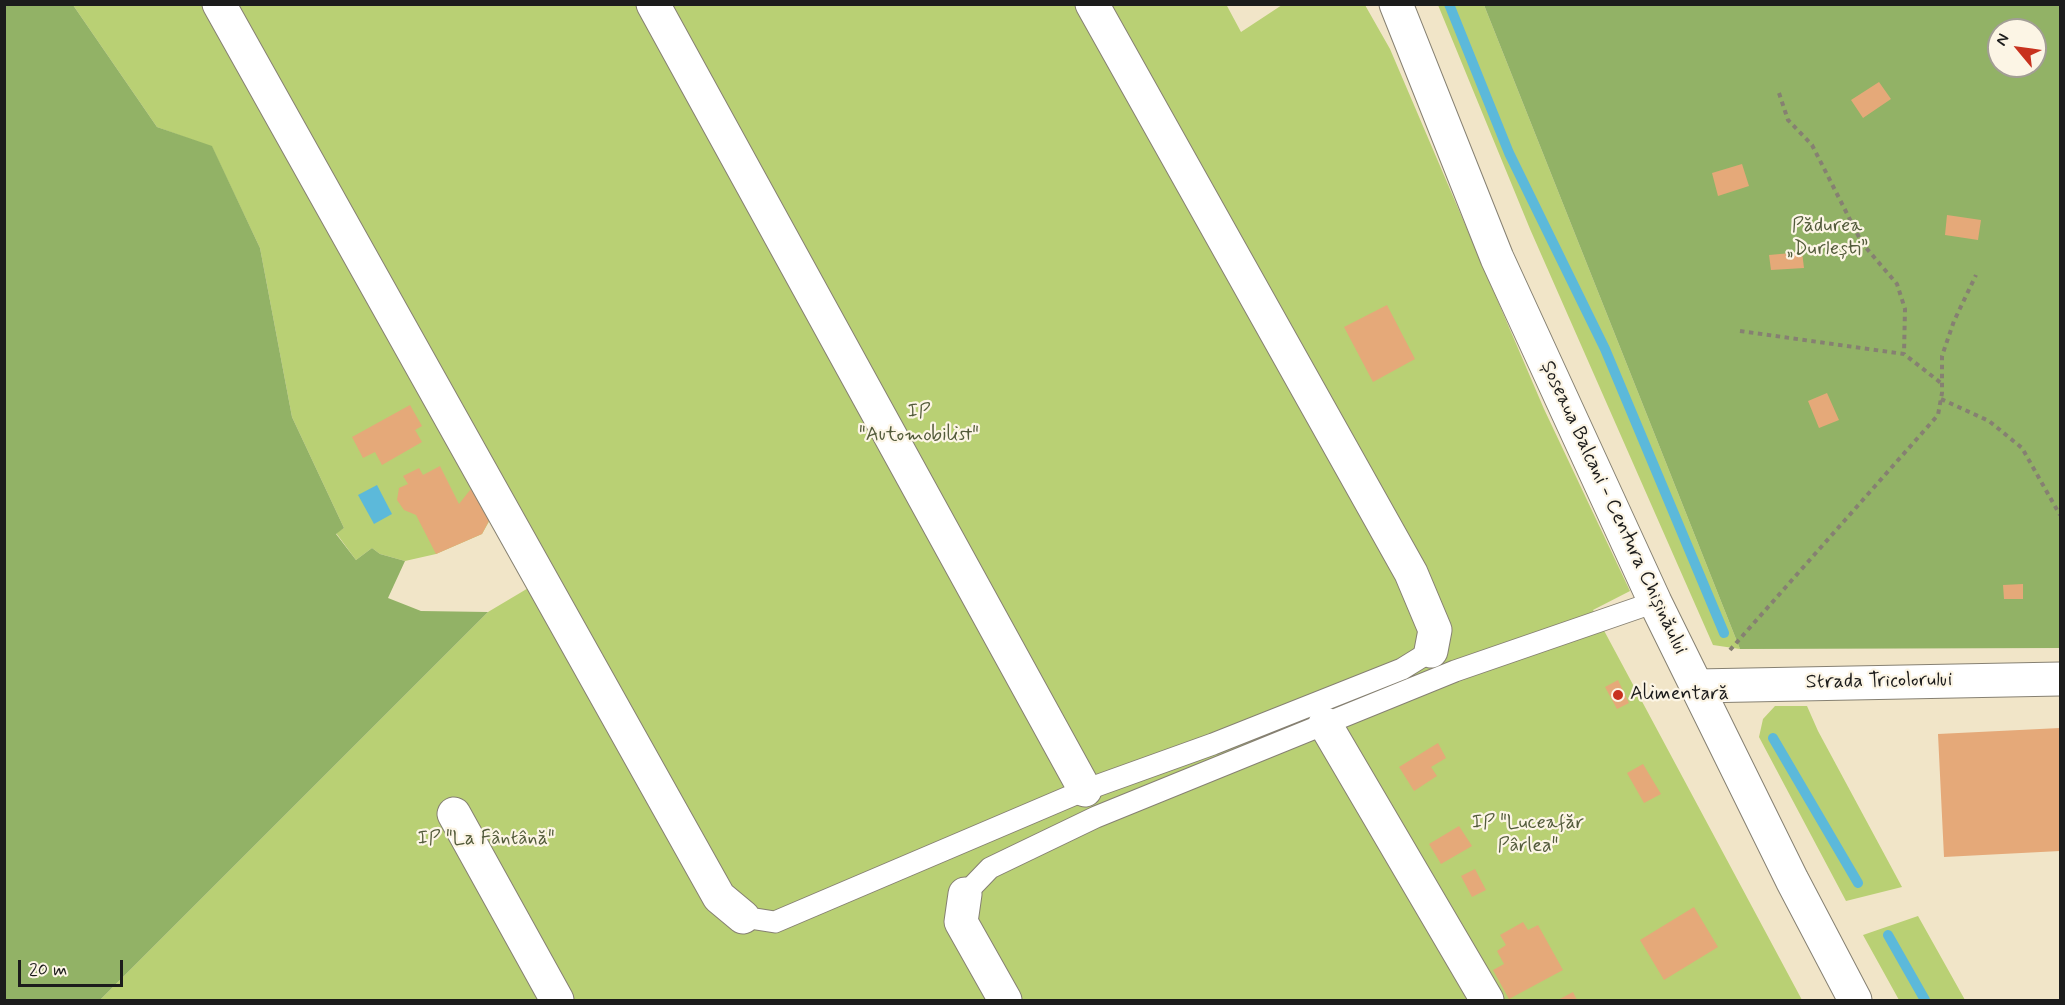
<!DOCTYPE html>
<meta charset="utf-8">
<style>
body{margin:0}
#map{position:relative;width:2065px;height:1005px;overflow:hidden;background:#f1e5c8;font-family:Mynerve,sans-serif}
canvas{display:block}
.frame{position:absolute;inset:0;border:6px solid #1c1c1c;pointer-events:none}
.north{position:absolute;left:1987px;top:18px;width:60px;height:60px;box-sizing:border-box;background:#fcf5e5;border:2px solid #a29e95;border-radius:50%;rotate:299deg;font-size:16px;font-weight:700;line-height:24px;text-align:center;color:#1c1c1c}
.north::after{content:'';display:block;margin:auto;width:21px;height:27px;background:#c8321e;clip-path:polygon(50% 0,100% 100%,50% 72%,0 100%)}
.scale{position:absolute;left:18px;top:960px;width:105px;height:27px;box-sizing:border-box;border:3px solid #1c1c1c;border-top:0;padding-left:8px;font-size:18px;line-height:21px;white-space:nowrap;color:#1c1c1c;-webkit-text-stroke:4px #fcf5e5;paint-order:stroke}
</style>
<div id="map">
<canvas width="2065" height="1005"></canvas>
<div class="frame"></div>
<div class="north">N</div>
<div class="scale">20 m</div>
</div>
<script>
const c = document.querySelector('canvas').getContext('2d');
c.lineJoin = 'round';
function paint(path, color) {
  c.fillStyle = color;
  c.fill(path, 'evenodd');
}
function poly(rows) {
  const path = new Path2D();
  for (const r of rows) {
    path.moveTo(r[0], r[1]);
    for (let i = 2; i < r.length; i += 2) path.lineTo(r[i], r[i + 1]);
  }
  return path;
}
function trace(path, color, width, dash) {
  c.strokeStyle = color;
  c.lineWidth = width;
  c.lineCap = dash ? 'butt' : 'round';
  c.setLineDash(dash || []);
  c.stroke(path);
}
function label(font, color, halo, rows, align = 'center') {
  c.font = font + ' Mynerve,sans-serif';
  c.lineWidth = 4.5;
  c.setLineDash([]);
  c.textBaseline = 'middle';
  c.strokeStyle = halo;
  c.fillStyle = color;
  for (const [text, x, y, turn = 0] of rows) {
    c.save();
    c.translate(x, y);
    c.rotate((+turn || 0) * Math.PI / 180);
    c.textAlign = isNaN(turn) ? turn : align;
    if (halo) c.strokeText(text, 0, 0);
    c.fillText(text, 0, 0);
    c.restore();
  }
}
paint(poly([
 [1226,4,1241,32,1282,5,1365,5,1390,49,1544,409,1630,591,1593,610,1802,1000,100,1000,488,612,530,587,491,518,482,534,436,554,405,561,380,554,372,548,356,560,336,533,344,528,292,417,260,248,212,147,157,127,73,5],
 [1438,5,1484,5,1740,649,1713,645,1530,229],
 [1775,706,1807,706,1818,731,1902,887,1846,901,1759,737,1763,719],
 [1918,916,1965,1000,1899,1000,1863,935]
]), '#b9d074');
paint(poly([
 [5,4,73,5,157,127,212,146,260,248,292,417,344,528,336,534,356,560,372,548,380,554,405,561,388,598,421,611,488,612,100,1000,5,1000],
 [1484,5,2060,5,2060,648,1740,649],
 [1999,30,2035,30,2035,66,1999,66]
]), '#92b266');
paint(poly([
 [377,485,392,514,374,524,358,495]
]), '#5cb9da');
trace(poly([
 [1449,4,1509,153,1605,349,1724,633],
 [1773,738,1858,883],
 [1888,935,1925,1000]
]), '#5cb9da', 10);
paint(poly([
 [1879,82,1891,99,1863,118,1851,100],
 [1742,164,1749,186,1718,196,1712,173],
 [1947,215,1981,220,1978,240,1945,235],
 [1802,252,1804,268,1771,270,1769,255],
 [1387,305,1415,359,1373,382,1344,327],
 [1827,393,1839,420,1819,428,1808,401],
 [410,405,422,426,415,430,422,442,382,465,375,452,363,458,352,437],
 [440,466,459,504,474,485,491,517,482,534,436,554,416,515,404,510,397,500,399,488,408,484,403,476,419,468,423,475],
 [2023,584,2023,599,2004,599,2003,585],
 [1618,680,1629,703,1617,709,1605,687],
 [2060,728,2060,851,1944,857,1938,734],
 [1438,743,1446,758,1431,767,1437,776,1414,791,1399,767],
 [1643,764,1661,794,1644,803,1627,773],
 [1459,826,1472,846,1441,864,1429,844],
 [1475,869,1486,890,1472,897,1461,876],
 [1694,907,1718,947,1664,980,1640,940],
 [1523,922,1528,930,1538,925,1563,970,1509,999,1493,970,1504,964,1497,951,1506,945,1500,935],
 [1573,992,1577,1000,1558,1000]
]), '#e5a979');
const lane = poly([
 [965,894,990,868,1096,817,1455,671,1655,602],
 [743,917,775,922,1085,790,1213,744,1402,669,1431,651]
]);
const street = poly([
 [219,4,719,897,743,917],
 [653,4,1085,790],
 [1092,4,1411,573,1435,630,1431,651],
 [1325,724,1487,1000],
 [454,814,557,1000],
 [965,894,961,922,1005,1000]
]);
const secondary = poly([
 [1697,686,2060,679]
]);
const highway = poly([
 [1396,4,1497,258,1655,602,1792,880,1855,1000]
]);
trace(lane, '#868072', 23);
trace(street, '#868072', 35);
trace(secondary, '#868072', 35);
trace(highway, '#868072', 35);
trace(poly([
 [1779,93,1788,120,1812,145,1862,243,1897,284,1905,309,1904,354],
 [1740,331,1904,354,1941,383],
 [1941,399,1989,421,2022,448,2060,515],
 [1730,650,1938,415,1942,393,1942,356,1954,321,1976,275]
]), '#868072', 4, [4.5, 4.5]);
trace(lane, '#fff', 21);
trace(street, '#fff', 33);
trace(secondary, '#fff', 33);
trace(highway, '#fff', 33);
for (const [x, y, r, color] of [
 [1618,695,6,"#c8321e"]
]) {
  const dot = new Path2D();
  dot.arc(x, y, r, 0, 2 * Math.PI);
  c.fillStyle = color;
  c.fill(dot);
  trace(dot, '#fcf5e5', 2);
}
label('20px', '#535b3b', '#fcf5e5', [
 ["Pădurea",1827,227],
 ["„Durlești”",1827,250],
 ["IP",919,413],
 ["\"Automobilist\"",919,436],
 ["IP \"Luceafăr",1528,824],
 ["Pârlea\"",1528,847],
 ["IP \"La Fântână\"",486,840]
]);
label('20px', '#1c1c1c', '#fcf5e5', [
 ["Șoseaua Balcani - Centura Chișinăului",1613,508,65],
 ["Strada Tricolorului",1879,682,-1]
]);
label('20px', '#1c1c1c', '#fcf5e5', [
 ["Alimentară",1630,695]
], 'left');
</script>
